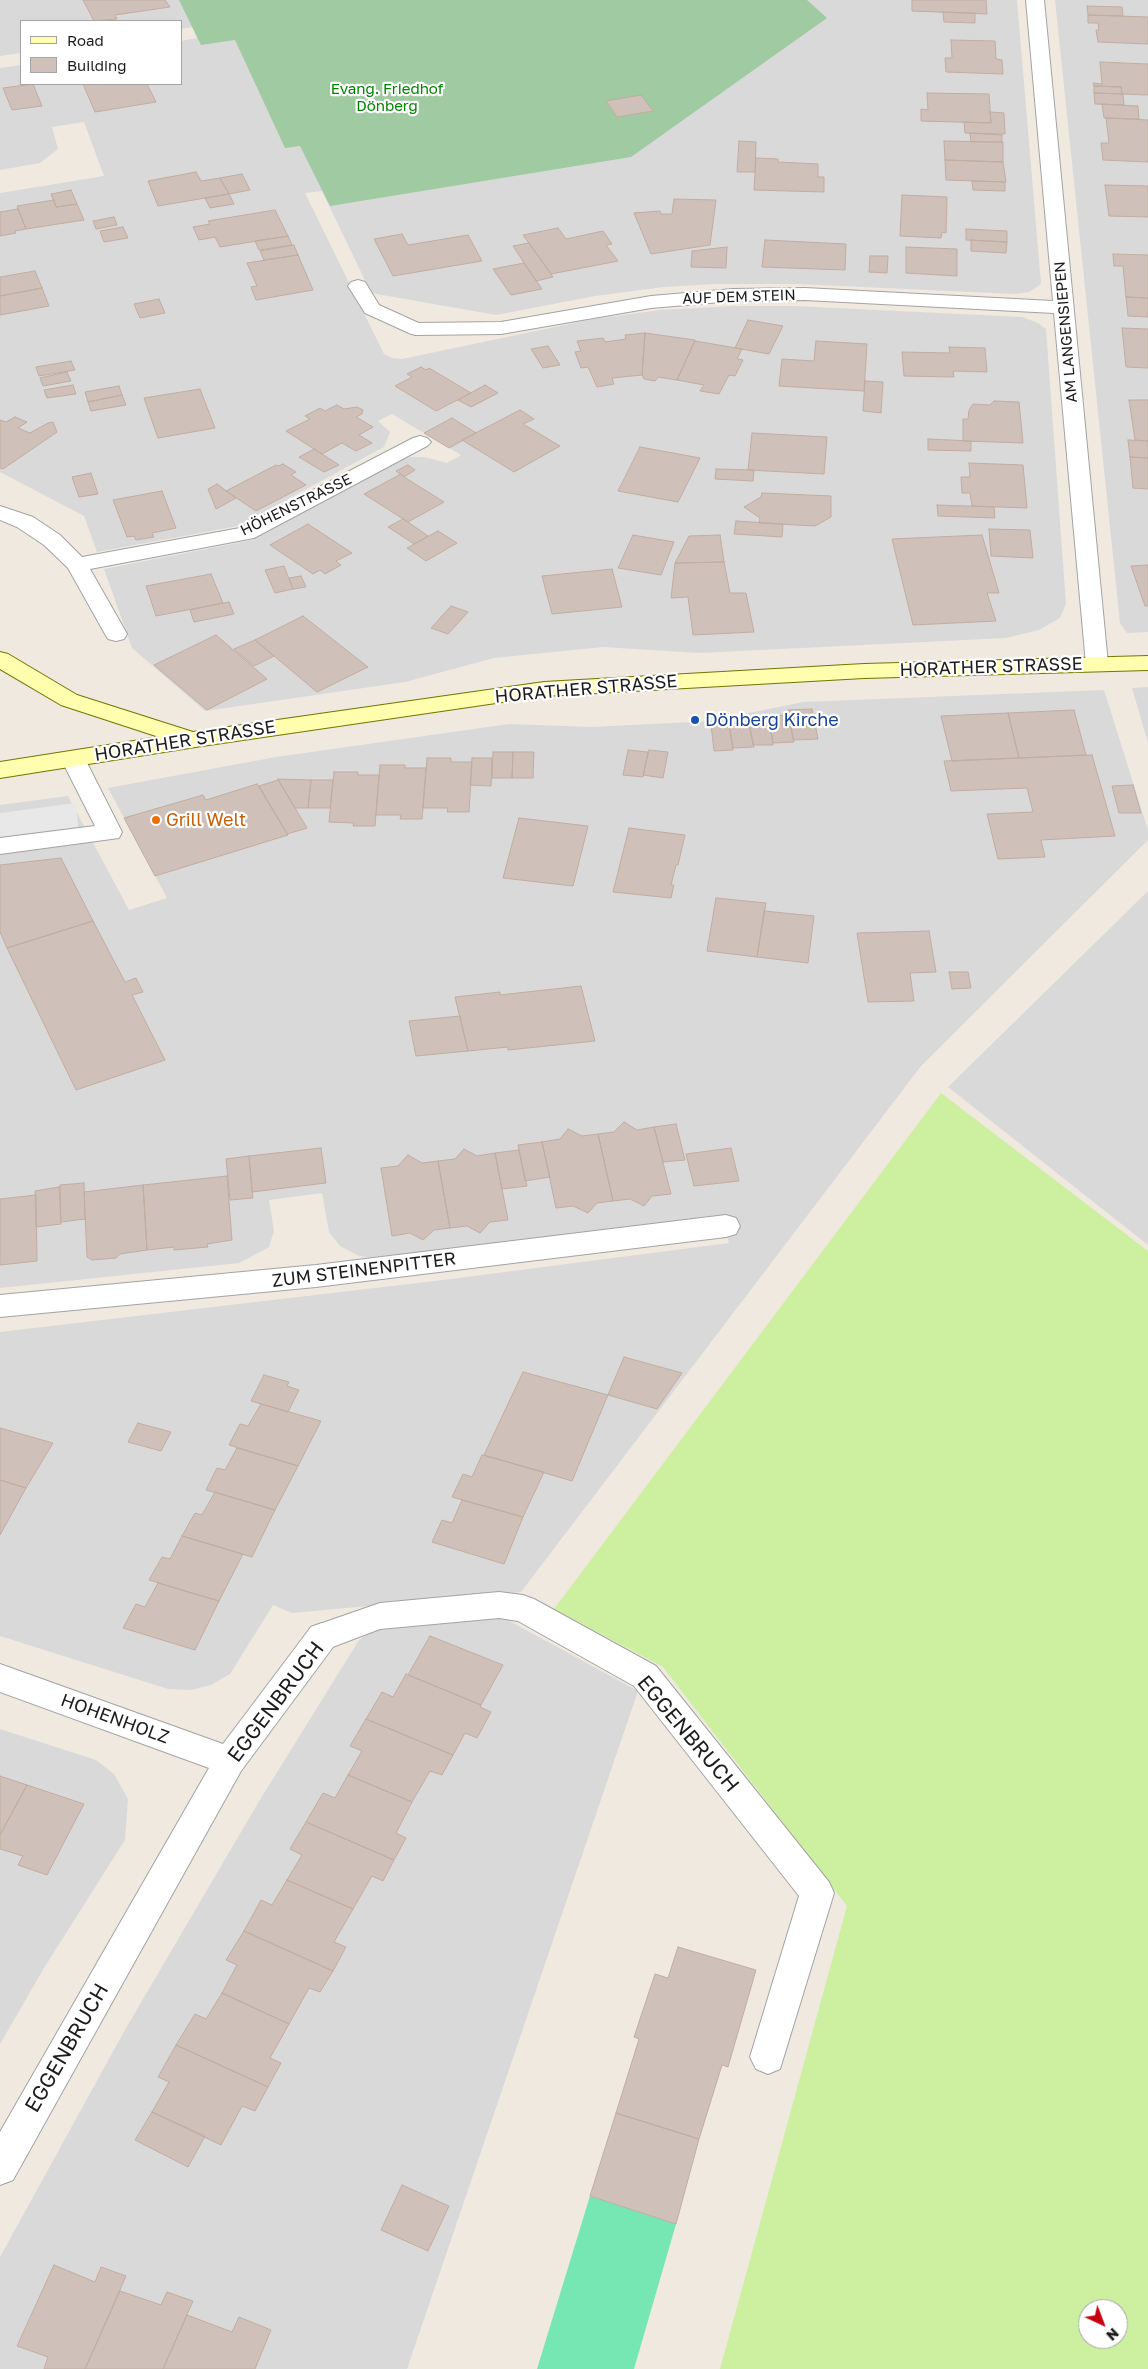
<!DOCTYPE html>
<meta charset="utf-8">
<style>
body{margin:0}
#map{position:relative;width:1148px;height:2369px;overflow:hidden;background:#efe9e0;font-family:"Golos Text",sans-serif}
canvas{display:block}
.legend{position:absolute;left:20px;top:20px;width:162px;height:65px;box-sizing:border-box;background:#fff;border:1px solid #a4a4a4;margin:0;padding:6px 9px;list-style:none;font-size:15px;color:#1c1c1c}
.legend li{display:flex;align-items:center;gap:10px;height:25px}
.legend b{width:25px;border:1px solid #a4a4a4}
.north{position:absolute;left:1078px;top:2299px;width:50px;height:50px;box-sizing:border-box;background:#fff;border:1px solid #a4a4a4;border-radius:50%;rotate:137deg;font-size:14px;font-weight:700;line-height:20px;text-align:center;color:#1c1c1c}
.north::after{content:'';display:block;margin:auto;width:18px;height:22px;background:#c8000f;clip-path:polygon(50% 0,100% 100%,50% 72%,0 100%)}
</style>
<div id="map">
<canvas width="1148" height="2369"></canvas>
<ul class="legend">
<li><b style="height:6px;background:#fffdae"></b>Road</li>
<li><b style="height:14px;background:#cfc1b9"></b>Building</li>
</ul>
<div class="north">N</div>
</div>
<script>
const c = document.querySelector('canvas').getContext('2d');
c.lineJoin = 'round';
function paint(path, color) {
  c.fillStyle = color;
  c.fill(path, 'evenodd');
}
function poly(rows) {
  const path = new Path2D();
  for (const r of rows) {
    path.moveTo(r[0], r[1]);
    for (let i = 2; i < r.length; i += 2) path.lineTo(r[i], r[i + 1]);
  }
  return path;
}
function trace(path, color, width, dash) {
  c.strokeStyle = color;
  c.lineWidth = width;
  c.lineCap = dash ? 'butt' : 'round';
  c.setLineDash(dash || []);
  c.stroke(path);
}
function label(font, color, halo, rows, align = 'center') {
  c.font = font + ' "Golos Text",sans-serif';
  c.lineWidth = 4.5;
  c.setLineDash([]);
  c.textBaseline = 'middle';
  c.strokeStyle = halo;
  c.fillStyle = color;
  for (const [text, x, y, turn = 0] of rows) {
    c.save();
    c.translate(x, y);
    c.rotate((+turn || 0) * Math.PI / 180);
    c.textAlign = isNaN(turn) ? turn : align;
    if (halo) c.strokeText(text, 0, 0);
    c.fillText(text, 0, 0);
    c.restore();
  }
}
paint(poly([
 [0,0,1017,0,1041,284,1029,292,1015,294,796,284,716,284,664,287,595,296,496,315,371,293,322,191,305,193,384,354,392,358,402,359,593,319,660,310,733,306,794,306,1022,317,1038,323,1046,329,1066,604,1060,618,1039,630,1006,638,699,653,603,647,494,658,405,682,205,711,132,648,104,569,252,540,398,461,411,457,424,457,447,463,461,455,392,414,378,421,390,432,384,447,238,526,97,552,84,516,0,472,0,193,104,176,84,122,52,127,58,149,40,163,0,170,0,68,21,65,21,84,181,84,181,41,197,38,192,27,181,29,181,21,21,21,21,53,0,56],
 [1055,0,1148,0,1148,632,1127,633,1120,623],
 [1148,687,1148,743,1132,688],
 [1104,690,1148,830,1148,840,921,1066,521,1592,292,1613,273,1605,230,1674,211,1685,191,1690,168,1689,0,1636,0,1332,443,1280,729,1243,720,1215,382,1259,359,1256,340,1246,329,1232,322,1193,269,1200,274,1231,269,1247,239,1263,0,1288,0,805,68,796,129,910,167,898,108,788,276,757,509,724,592,727,710,721,803,702],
 [1148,891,1148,1245,948,1087],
 [502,1617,638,1691,407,2369,0,2369,0,2257,126,2028,258,1803,359,1640,374,1630],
 [0,1729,96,1760,114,1774,128,1799,125,1840,44,1968,0,2044]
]), '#dad9d9');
paint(poly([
 [941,1093,1148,1251,1148,2369,720,2369,847,1906,663,1667,554,1609],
 [1088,2309,1118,2309,1118,2339,1088,2339]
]), '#cdefa0');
paint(poly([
 [179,0,807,0,827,18,631,157,330,206,300,146,285,148,235,40,201,45]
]), '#9fcaa2');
paint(poly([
 [590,2196,676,2224,634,2369,537,2369]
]), '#76e6b2');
paint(poly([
 [76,803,78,827,0,837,0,813]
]), '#e8e8e8');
const building = poly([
 [83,0,165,0,170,7,115,15,117,19,94,21,83,0],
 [912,0,986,0,987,14,912,11,912,0],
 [1087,6,1122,7,1123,16,1088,15,1087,6],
 [943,12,975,13,975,23,944,22,943,12],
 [1088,15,1148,17,1148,44,1098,42,1096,30,1099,30,1098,23,1088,23,1088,15],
 [951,40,995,41,996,59,1002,60,1003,74,946,72,945,58,952,58,951,40],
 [1100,62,1148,64,1148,95,1122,94,1121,87,1094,86,1093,83,1102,84,1100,62],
 [33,84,42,106,12,110,3,88,33,84],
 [83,84,147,84,156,102,95,112,83,84],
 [1094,86,1121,87,1122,94,1094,93,1094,86],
 [927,93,989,94,991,123,921,121,921,109,928,110,927,93],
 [1094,93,1123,94,1124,105,1095,104,1094,93],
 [641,95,653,111,617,117,606,101,641,95],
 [1102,104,1138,106,1139,119,1104,118,1102,104],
 [990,112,1004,113,1005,134,965,133,964,122,991,123,990,112],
 [1106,118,1148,120,1148,162,1103,160,1101,143,1109,143,1106,118],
 [970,133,1002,135,1002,142,971,142,970,133],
 [739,141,756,142,755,172,737,172,739,141],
 [944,141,1003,142,1003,162,945,160,944,141],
 [756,158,778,159,778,162,818,164,818,177,824,177,824,192,754,190,756,158],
 [945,160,1003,162,1006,182,946,180,945,160],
 [196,172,201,181,220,178,229,194,158,206,148,181,196,172],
 [242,174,250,190,229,194,220,178,242,174],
 [972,181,1005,182,1005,191,973,190,972,181],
 [1105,185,1148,186,1148,217,1109,216,1105,185],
 [71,190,77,204,56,207,51,194,71,190],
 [229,194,234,204,210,208,205,198,229,194],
 [902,195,947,197,946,233,942,232,941,238,900,236,902,195],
 [674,199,716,200,710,245,651,254,634,213,660,211,661,214,672,214,674,199],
 [54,200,56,207,77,204,84,220,26,229,17,206,54,200],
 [18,209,26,229,15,231,16,233,0,236,0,212,18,209],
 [275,210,288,236,220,247,215,237,199,240,193,227,210,224,208,221,275,210],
 [114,217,117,225,96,229,93,221,114,217],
 [123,227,128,238,104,242,100,231,123,227],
 [558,228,566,239,603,231,612,244,606,245,618,261,551,274,523,235,558,228],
 [966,229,1007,231,1007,242,966,240,966,229],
 [402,234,408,245,468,235,482,261,393,276,374,239,402,234],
 [288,236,292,245,259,250,255,241,288,236],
 [765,240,846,244,845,270,762,267,765,240],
 [971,240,1007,242,1006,253,971,251,971,240],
 [529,243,551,274,553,277,536,281,513,246,529,243],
 [294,245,298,255,264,260,260,251,294,245],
 [727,247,726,268,691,267,692,251,727,247],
 [906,247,957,249,957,276,906,273,906,247],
 [1113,254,1148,255,1148,298,1126,297,1123,266,1114,266,1113,254],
 [298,255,313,290,256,300,251,287,257,286,247,263,298,255],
 [870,256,888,256,887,273,869,272,870,256],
 [524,263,542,289,511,295,493,269,524,263],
 [35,271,42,288,0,296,0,277,35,271],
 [42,288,49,306,0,315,0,296,42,288],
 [1126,297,1148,298,1148,317,1128,316,1126,297],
 [159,299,165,313,140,318,134,304,159,299],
 [748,320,783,326,769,354,735,348,748,320],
 [1122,328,1148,329,1148,368,1126,367,1122,328],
 [645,333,695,340,677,380,658,377,655,381,644,379,642,375,645,333],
 [645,333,642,375,612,378,614,384,597,387,588,367,581,368,575,352,581,351,577,341,603,338,605,342,626,339,625,335,645,333],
 [695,341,742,349,737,359,743,360,735,376,729,375,719,394,700,391,704,385,677,380,695,341],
 [816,341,867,344,864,391,779,386,782,359,814,361,816,341],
 [548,346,560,365,543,368,531,349,548,346],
 [949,347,985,348,987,372,953,371,954,377,904,376,902,352,950,353,949,347],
 [71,361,75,370,39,376,36,367,71,361],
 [421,367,426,370,429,368,471,393,436,411,395,386,412,377,407,374,421,367],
 [67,372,71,381,43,386,40,378,67,372],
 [865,381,883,382,881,413,863,411,865,381],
 [73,385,76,394,47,398,44,390,73,385],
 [485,385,498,393,471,407,458,400,485,385],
 [119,386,122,395,88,402,85,392,119,386],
 [200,389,215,428,158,438,144,398,200,389],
 [122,395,126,405,91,411,88,402,122,395],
 [1129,400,1148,400,1148,441,1135,440,1129,400],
 [994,401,1019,402,1023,443,963,441,963,419,968,419,969,410,973,404,990,405,994,401],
 [337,405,344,409,357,407,363,410,362,414,356,417,373,427,359,435,372,443,356,451,342,443,322,454,286,431,310,419,305,416,320,408,325,411,337,405],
 [520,410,534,419,523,424,560,446,514,472,462,440,520,410],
 [15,417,27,422,18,428,30,433,48,423,53,422,57,432,3,469,0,468,0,420,6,422,15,417],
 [452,418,476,433,449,448,424,433,452,418],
 [752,433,827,437,824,474,748,470,752,433],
 [928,439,971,441,971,451,928,450,928,439],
 [1128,440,1148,441,1148,458,1130,457,1128,440],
 [640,447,700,458,678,502,618,491,640,447],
 [314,449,322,454,339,465,324,472,299,457,314,449],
 [1130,457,1148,458,1148,489,1133,488,1130,457],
 [969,463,1023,465,1027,508,972,506,970,493,962,493,961,477,970,477,969,463],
 [283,464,296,472,291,475,306,485,256,511,226,491,276,465,278,466,283,464],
 [408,465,415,470,404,477,396,471,408,465],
 [716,469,754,470,753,481,715,479,716,469],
 [91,473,98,494,79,497,72,477,91,473],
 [401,474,404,477,444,502,408,522,364,494,401,474],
 [217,484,236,498,216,509,208,489,217,484],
 [162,491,176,528,152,533,154,537,136,540,134,536,127,537,113,500,162,491],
 [762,493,831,496,831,517,815,526,759,523,760,518,744,507,761,497,762,493],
 [937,505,994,507,995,518,938,516,937,505],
 [403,519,408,522,428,536,414,544,388,527,403,519],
 [736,521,783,524,782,537,734,534,736,521],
 [308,524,352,553,336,561,341,565,325,574,320,570,313,574,270,545,308,524],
 [989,529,1030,530,1033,558,991,556,989,529],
 [438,531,457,543,426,561,407,548,438,531],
 [633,535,674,542,661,575,618,568,633,535],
 [720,535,724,562,675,563,689,536,720,535],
 [982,535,999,593,987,593,996,621,913,625,892,539,982,535],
 [724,562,730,593,746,593,754,632,693,635,688,597,671,598,675,563,724,562],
 [1148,565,1148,606,1145,606,1131,566,1148,565],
 [284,566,293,589,275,593,265,570,284,566],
 [612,569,622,607,552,614,542,576,612,569],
 [211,574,223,603,156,616,146,586,211,574],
 [301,576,306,587,293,589,289,578,301,576],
 [229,602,234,614,194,622,190,610,229,602],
 [451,606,468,612,448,634,431,628,451,606],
 [303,616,368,667,317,692,255,640,303,616],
 [216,635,267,679,207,710,154,665,216,635],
 [255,640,274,656,254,666,234,649,255,640],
 [812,709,818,739,793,740,788,710,812,709],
 [1074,710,1086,755,1019,758,1008,713,1074,710],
 [1008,713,1019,758,952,761,941,716,1008,713],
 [789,715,794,742,773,743,768,716,789,715],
 [769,717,773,745,753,745,748,718,769,717],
 [749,722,754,747,733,748,729,723,749,722],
 [711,725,729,725,733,750,714,751,711,725],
 [628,750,648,752,643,777,623,775,628,750],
 [649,750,668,752,663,778,643,775,649,750],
 [493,752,513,752,512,778,492,778,493,752],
 [513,752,534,752,533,778,512,778,513,752],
 [1092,755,1115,836,1041,840,1045,857,998,859,987,814,1033,812,1027,788,951,791,944,761,1092,755],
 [427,758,451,758,451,762,472,762,469,812,447,812,448,808,423,808,427,758],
 [472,758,492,758,491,786,470,785,472,758],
 [380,765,405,765,405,768,426,768,422,819,400,819,401,815,376,815,380,765],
 [334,772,358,772,358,775,379,775,375,826,353,826,354,823,329,822,334,772],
 [278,779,311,780,308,808,295,808,278,779],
 [278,780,295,808,307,828,287,834,259,786,278,780],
 [311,780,333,780,330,808,308,808,311,780],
 [257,784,288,835,155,876,124,818,203,795,206,800,257,784],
 [1133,785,1141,813,1119,813,1112,786,1133,785],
 [519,818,588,826,573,886,503,878,519,818],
 [629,828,685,835,678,865,676,865,671,885,674,885,671,898,613,892,629,828],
 [61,858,93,921,7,948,0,932,0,865,61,858],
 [716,898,766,903,757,957,707,951,716,898],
 [764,911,814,916,808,963,757,957,764,911],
 [93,921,125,982,136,978,143,992,132,995,165,1060,76,1090,7,948,93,921],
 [929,931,936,972,910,973,914,1001,868,1002,857,933,929,931],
 [949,972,968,972,971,988,952,989,949,972],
 [581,986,595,1041,508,1050,508,1047,468,1051,455,997,500,992,500,995,581,986],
 [460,1016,468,1051,416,1056,409,1021,460,1016],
 [624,1122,637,1130,654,1127,671,1194,652,1196,644,1206,630,1199,613,1201,598,1134,614,1132,624,1122],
 [676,1124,685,1160,663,1162,654,1127,676,1124],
 [568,1129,582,1136,598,1134,613,1201,597,1203,588,1213,573,1206,556,1208,542,1142,560,1139,568,1129],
 [542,1142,550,1177,525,1181,518,1145,542,1142],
 [321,1148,326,1183,252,1192,249,1156,321,1148],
 [731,1148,739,1181,694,1186,686,1154,731,1148],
 [464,1149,477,1156,495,1153,502,1189,508,1220,490,1222,480,1233,467,1226,450,1228,438,1161,455,1159,464,1149],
 [519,1150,527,1186,502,1189,495,1153,519,1150],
 [408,1155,422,1163,438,1161,450,1228,434,1230,423,1240,410,1233,392,1236,381,1168,398,1166,408,1155],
 [249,1156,253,1198,230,1200,226,1159,249,1156],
 [227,1176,232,1240,207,1244,208,1247,174,1250,174,1247,147,1250,143,1185,227,1176],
 [84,1183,85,1219,61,1222,60,1185,84,1183],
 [143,1185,147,1250,120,1254,116,1258,92,1260,87,1257,84,1192,143,1185],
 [59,1187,61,1224,36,1227,35,1191,59,1187],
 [36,1195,37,1261,0,1265,0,1199,36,1195],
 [624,1357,682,1373,657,1409,608,1395,624,1357],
 [523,1372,608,1395,572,1481,484,1455,523,1372],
 [264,1375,289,1382,287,1386,299,1390,288,1412,251,1401,264,1375],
 [261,1404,321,1421,298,1466,229,1445,240,1424,248,1426,261,1404],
 [138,1423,171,1432,161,1451,128,1442,138,1423],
 [0,1428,53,1443,26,1488,0,1480,0,1428],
 [237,1448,298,1466,275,1510,206,1490,217,1468,225,1470,237,1448],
 [482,1455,544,1472,523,1517,452,1497,463,1474,472,1477,482,1455],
 [0,1480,26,1488,0,1535,0,1480],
 [215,1492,275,1510,252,1557,182,1536,195,1513,202,1515,215,1492],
 [462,1500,523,1517,504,1564,432,1542,442,1520,452,1523,462,1500],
 [182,1536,243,1554,219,1601,149,1580,162,1557,170,1559,182,1536],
 [158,1583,219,1601,195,1650,123,1628,136,1604,145,1607,158,1583],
 [430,1636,503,1665,481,1705,408,1675,430,1636],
 [406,1674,481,1705,480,1707,491,1712,477,1738,465,1733,453,1755,366,1719,382,1692,393,1697,406,1674],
 [366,1719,453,1755,442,1775,430,1771,412,1802,348,1775,362,1751,350,1746,366,1719],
 [348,1775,412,1802,396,1833,406,1838,394,1860,306,1822,323,1793,335,1798,348,1775],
 [0,1776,27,1785,0,1835,0,1776],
 [27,1785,84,1804,47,1875,18,1865,23,1856,0,1849,0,1835,27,1785],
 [306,1822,394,1860,383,1881,372,1876,353,1909,287,1880,302,1855,290,1849,306,1822],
 [287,1880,353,1909,334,1942,346,1947,333,1971,244,1931,261,1900,272,1905,287,1880],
 [244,1931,333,1971,320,1992,309,1988,289,2024,222,1993,237,1965,226,1960,244,1931],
 [678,1947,756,1970,728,2067,722,2065,699,2139,616,2113,639,2039,634,2037,655,1974,668,1978,678,1947],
 [222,1993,289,2024,270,2058,281,2063,268,2087,176,2045,195,2014,206,2019,222,1993],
 [176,2045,268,2087,255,2111,242,2106,221,2145,152,2112,169,2082,158,2077,176,2045],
 [152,2112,205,2136,188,2167,135,2140,152,2112],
 [616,2113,699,2139,676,2224,590,2196,616,2113],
 [402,2185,449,2206,428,2251,381,2230,402,2185],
 [54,2265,95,2282,101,2267,126,2276,85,2369,44,2369,48,2357,17,2346,54,2265],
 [120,2291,161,2305,167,2292,193,2301,163,2369,85,2369,120,2291],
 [187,2315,232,2332,239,2317,271,2330,255,2369,163,2369,187,2315]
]);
paint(building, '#cfc1b9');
trace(building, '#c1ada1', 1);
const lane = poly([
 [358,280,365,282,379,305,423,325,426,329,423,333,416,335,409,333,365,313,348,286,351,282,358,280],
 [420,436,427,438,431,442,427,446,254,538,90,569,127,634,124,639,116,641,108,639,105,634,68,568,44,545,17,527,0,520,0,506,33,517,60,535,82,557,240,528,413,438,420,436],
 [73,751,81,754,85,759,122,832,119,838,0,854,0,838,95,826,61,759,65,754,73,751],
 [499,1592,523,1595,534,1599,656,1666,829,1882,834,1893,780,2069,768,2074,756,2069,750,2057,799,1896,634,1686,518,1621,499,1618,380,1629,322,1651,311,1647,306,1637,311,1627,380,1603,499,1592]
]);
const street = poly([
 [1026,0,1044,0,1108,664,1105,669,1097,671,1089,669,1086,664,1054,313,805,300,733,301,651,308,501,334,416,335,409,333,406,329,409,325,416,323,501,322,651,296,733,289,805,288,1053,301,1026,0],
 [726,1215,736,1218,740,1226,736,1234,726,1237,316,1287,0,1317,0,1295,316,1265,726,1215],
 [322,1623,333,1627,338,1637,333,1647,241,1771,13,2180,0,2185,0,2132,209,1768,0,1692,0,1664,223,1744,311,1627,322,1623]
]);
const secondary = poly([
 [0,652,8,654,77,695,193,732,544,682,864,664,1148,656,1148,670,864,678,544,696,202,746,0,778,0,762,159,737,61,705,0,669,0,652]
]);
trace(lane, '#a3a3a3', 2);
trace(street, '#a3a3a3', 2);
trace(secondary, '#727600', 2);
paint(lane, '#fff');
paint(street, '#fff');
paint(secondary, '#fffdae');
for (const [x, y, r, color] of [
 [695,720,5,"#1a4fb4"],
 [156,820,5,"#e8710a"]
]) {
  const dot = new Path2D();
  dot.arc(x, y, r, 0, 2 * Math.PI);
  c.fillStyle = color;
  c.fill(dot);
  trace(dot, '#fff', 2);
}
label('15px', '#018302', '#fff', [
 ["Evang. Friedhof",387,89],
 ["Dönberg",387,106]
]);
label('15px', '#1c1c1c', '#fff', [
 ["AUF DEM STEIN",739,297,-2],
 ["AM LANGENSIEPEN",1066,332,-95],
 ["HÖHENSTRASSE",296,505,-26]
]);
label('18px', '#1c1c1c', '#fff', [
 ["HORATHER STRASSE",991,667,-2],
 ["HORATHER STRASSE",586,689,-5],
 ["HORATHER STRASSE",185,741,-9],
 ["ZUM STEINENPITTER",364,1270,-7],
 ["HOHENHOLZ",115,1719,20]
]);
label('18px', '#164399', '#fff', [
 ["Dönberg Kirche",705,720]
], 'left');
label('18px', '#c56008', '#fff', [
 ["Grill Welt",166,820]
], 'left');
label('21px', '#1c1c1c', '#fff', [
 ["EGGENBRUCH",276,1702,-53],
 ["EGGENBRUCH",688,1734,50],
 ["EGGENBRUCH",67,2048,-60]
]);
</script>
